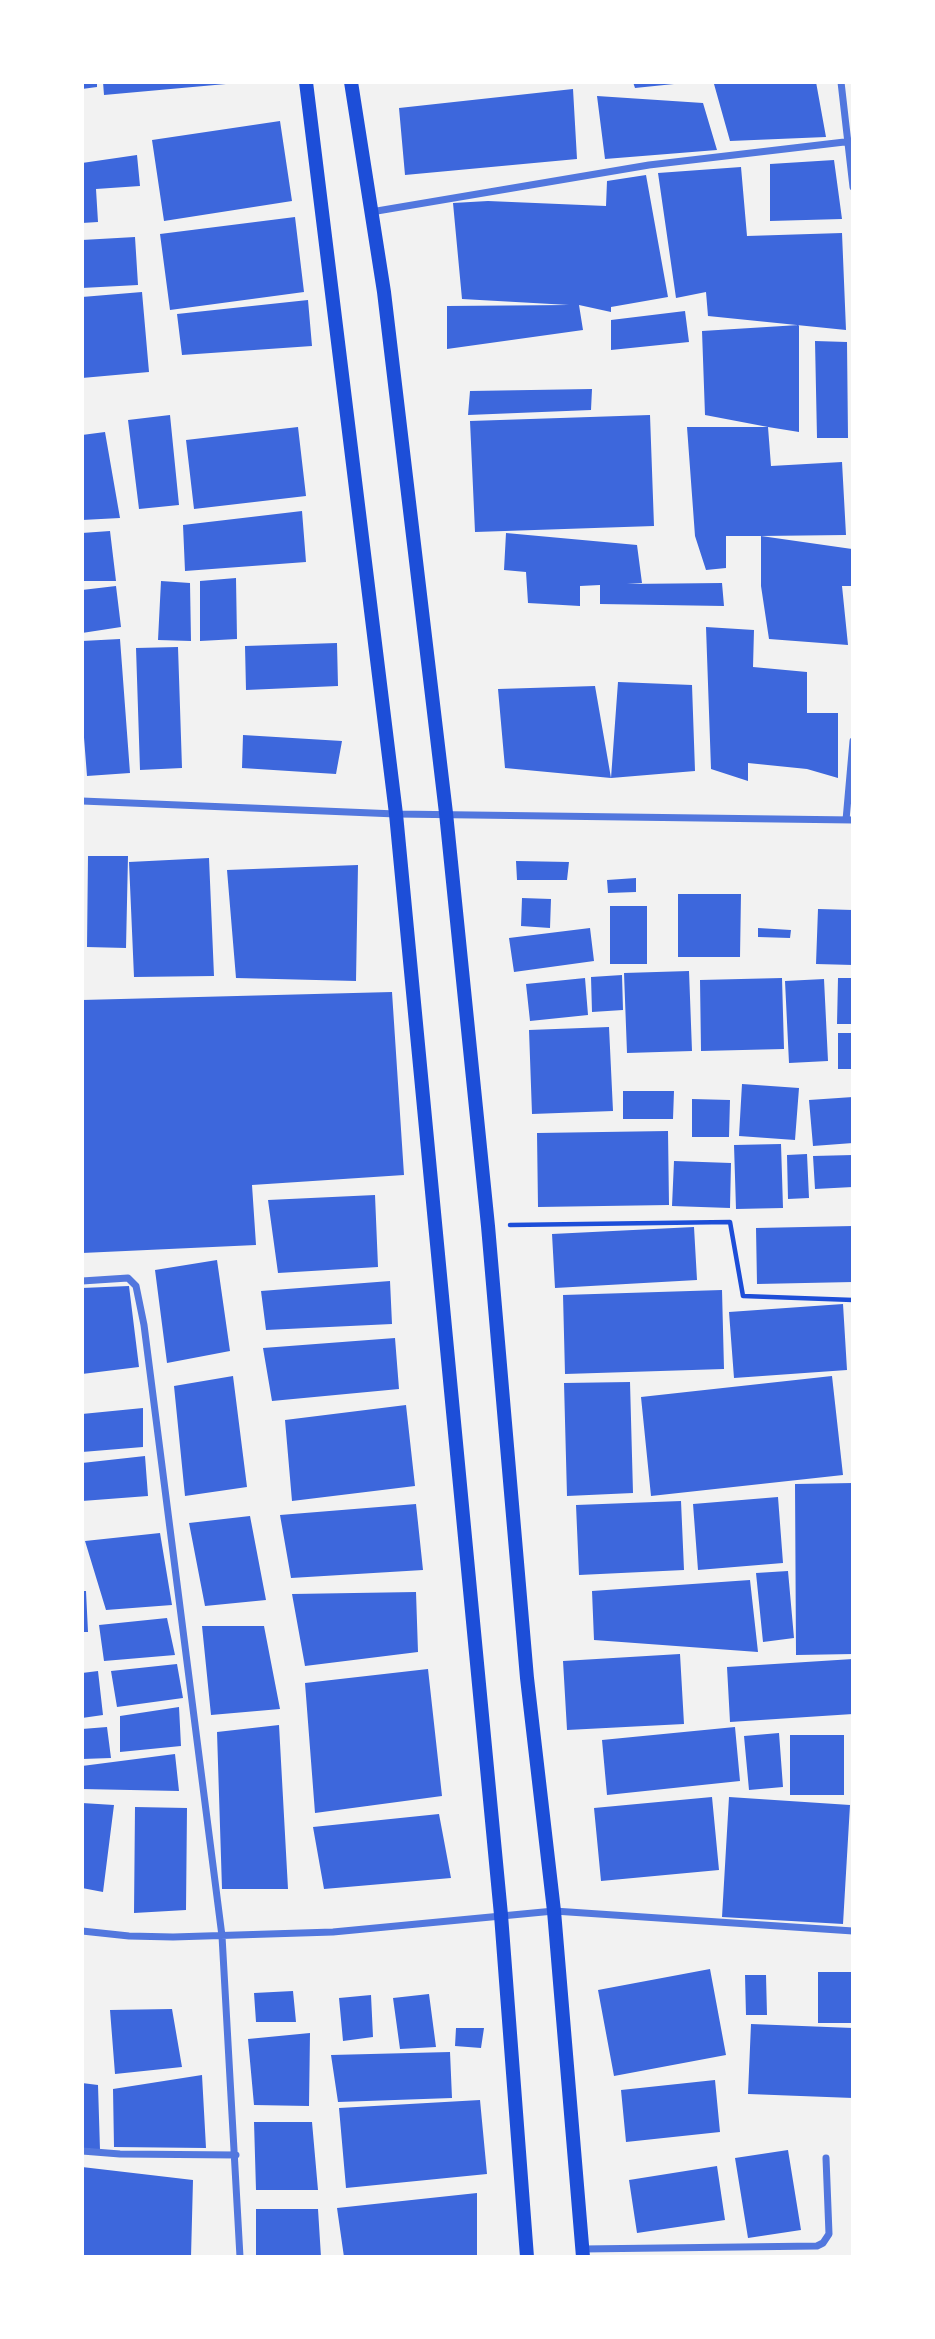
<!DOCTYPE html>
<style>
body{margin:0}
#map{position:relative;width:935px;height:2339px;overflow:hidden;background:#f2f2f2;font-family:Rubik,sans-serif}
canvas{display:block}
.frame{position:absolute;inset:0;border:84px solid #fff;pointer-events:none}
</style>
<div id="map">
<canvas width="935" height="2339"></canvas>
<div class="frame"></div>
</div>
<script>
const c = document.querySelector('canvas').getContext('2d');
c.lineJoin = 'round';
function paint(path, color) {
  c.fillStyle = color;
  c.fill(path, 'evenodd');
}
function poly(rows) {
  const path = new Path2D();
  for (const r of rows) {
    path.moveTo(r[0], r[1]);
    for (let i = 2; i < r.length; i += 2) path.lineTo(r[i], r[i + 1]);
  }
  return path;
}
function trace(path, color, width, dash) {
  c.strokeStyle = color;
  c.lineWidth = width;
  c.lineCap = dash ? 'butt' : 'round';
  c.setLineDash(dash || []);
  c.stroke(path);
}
paint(poly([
 [82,82,97,82,97,87,82,89],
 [103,82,226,82,226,84,104,95],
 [633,82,674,82,674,84,635,88],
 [728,82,816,82,826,137,730,141,714,84],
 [573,89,577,159,405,175,399,108],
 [597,96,703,103,717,150,605,159],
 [280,121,292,201,164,221,152,140],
 [137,155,140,186,96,189,98,222,82,223,82,163],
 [834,160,842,219,770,221,770,164],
 [741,167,747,236,842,233,846,330,708,316,706,292,676,298,658,173],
 [646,175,668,297,611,307,611,312,579,305,583,330,447,349,447,306,569,305,462,299,453,203,488,201,606,206,607,181],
 [295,217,304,292,170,310,160,234],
 [135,237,138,285,82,288,82,240],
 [142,292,149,372,82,378,82,297],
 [308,300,312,346,182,355,177,314],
 [685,311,689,342,611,350,611,320],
 [799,325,799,432,768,427,771,466,842,462,846,535,761,536,852,549,853,586,842,586,848,645,769,639,761,586,761,536,726,536,726,568,706,570,695,536,687,427,768,427,705,415,702,331],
 [815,341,847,342,848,438,817,438],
 [592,389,591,410,468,415,470,391],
 [170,415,179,505,139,509,128,420],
 [650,415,654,526,475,532,470,421],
 [298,427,306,496,194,509,186,440],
 [105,432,120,518,82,520,82,435],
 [302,511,306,562,185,571,183,525],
 [110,531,116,581,82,581,82,533],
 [506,533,637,545,642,583,627,584,722,583,724,606,600,604,600,585,580,586,580,606,528,603,526,572,504,570],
 [236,578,237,639,200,641,200,581],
 [161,581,190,583,191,641,158,640],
 [116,586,121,627,82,633,82,590],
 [706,627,754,630,753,667,807,672,807,713,838,713,838,778,807,769,748,763,748,781,711,769],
 [120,639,130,773,87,776,82,712,82,641],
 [337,643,338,686,246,690,245,646],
 [178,647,182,768,140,770,136,648],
 [618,682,692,685,695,771,611,778,505,768,498,689,595,686,611,778],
 [243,735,342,741,336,774,242,768],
 [88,856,128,856,126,948,87,947],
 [209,858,214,976,134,977,129,862],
 [516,861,569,862,567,880,517,880],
 [358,865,356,981,236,978,227,870],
 [636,878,636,892,608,893,607,880],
 [678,894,741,894,740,957,678,957],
 [522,898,551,899,550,928,521,926],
 [610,906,647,906,647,964,610,964],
 [818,909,853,910,853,965,816,964],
 [590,928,594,961,514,972,509,938],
 [758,928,791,930,790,938,758,937],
 [689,971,692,1051,627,1053,624,973],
 [622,975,623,1010,592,1012,591,977],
 [585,978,588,1015,530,1021,526,984],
 [782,978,784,1049,701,1051,700,980],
 [838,978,853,978,853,1024,837,1024],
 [824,979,828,1061,789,1063,785,981],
 [392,992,404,1175,252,1185,256,1245,82,1253,82,1000],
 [609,1027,613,1111,532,1114,529,1030],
 [838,1033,853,1033,853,1069,838,1069],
 [742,1084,799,1088,795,1140,739,1136],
 [623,1091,674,1091,673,1119,623,1119],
 [853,1097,853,1143,813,1146,809,1100],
 [692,1099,730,1100,729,1137,692,1137],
 [668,1131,669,1205,538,1207,537,1133],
 [781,1144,783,1208,736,1209,734,1145],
 [807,1154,809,1198,788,1199,787,1155],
 [853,1155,853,1187,815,1189,813,1156],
 [674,1161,731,1163,730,1208,672,1206],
 [375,1195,378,1267,278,1273,268,1200],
 [853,1226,853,1282,757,1284,756,1228],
 [694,1227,697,1280,555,1288,552,1234],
 [217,1260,230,1351,167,1363,155,1270],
 [390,1281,392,1324,266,1330,261,1291],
 [129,1286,139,1367,82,1374,82,1288],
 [722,1290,724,1369,565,1374,563,1295],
 [843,1304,847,1370,734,1378,729,1312],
 [395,1338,399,1389,272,1401,263,1348],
 [233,1376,247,1487,185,1496,174,1386],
 [832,1376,843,1475,651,1496,641,1397],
 [630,1382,633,1493,567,1496,564,1383],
 [406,1405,415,1486,292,1501,285,1420],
 [143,1408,143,1447,82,1452,82,1414],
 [145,1456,148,1496,82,1501,82,1463],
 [853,1483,853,1654,796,1655,795,1484],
 [778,1497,783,1563,698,1570,693,1504],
 [681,1501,684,1570,579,1575,576,1505],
 [416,1504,423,1570,291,1578,280,1515],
 [250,1516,266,1600,205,1606,189,1523],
 [160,1533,172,1605,106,1610,85,1541],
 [788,1571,794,1638,763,1642,756,1573],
 [750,1580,758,1652,594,1640,592,1591],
 [82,1591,86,1591,88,1632,82,1632],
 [416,1592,418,1652,305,1666,292,1594],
 [167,1618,175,1655,104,1661,99,1625],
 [202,1626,264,1626,280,1709,211,1715],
 [680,1654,684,1724,567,1730,563,1661],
 [853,1659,853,1714,730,1722,727,1667],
 [177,1664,183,1698,117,1707,111,1671],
 [428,1669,442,1796,315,1813,305,1683],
 [98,1671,103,1715,82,1718,82,1673],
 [179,1707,181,1746,120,1752,120,1716],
 [279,1725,288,1889,222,1889,217,1732],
 [107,1727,111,1758,82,1759,82,1729],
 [735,1727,740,1781,607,1795,602,1740],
 [779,1733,783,1787,749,1790,744,1736],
 [790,1735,844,1735,844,1795,790,1795],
 [175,1754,179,1791,82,1789,82,1766],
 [712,1797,719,1870,601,1881,594,1808],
 [729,1797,850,1805,843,1924,722,1917],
 [82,1803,114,1805,103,1892,82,1888],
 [135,1807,187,1808,186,1910,134,1913],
 [439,1814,451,1878,324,1889,313,1827],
 [710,1969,726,2055,614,2076,598,1990],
 [818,1972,853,1972,853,2023,818,2023],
 [745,1975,766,1975,767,2015,746,2015],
 [293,1991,296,2022,256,2022,254,1993],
 [429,1994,436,2047,400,2049,393,1998],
 [371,1995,373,2037,343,2041,339,1998],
 [172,2009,182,2067,115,2074,110,2010],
 [751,2024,853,2028,853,2098,748,2094],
 [456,2028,484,2028,481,2048,455,2046],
 [310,2033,309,2106,254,2105,248,2039],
 [450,2052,452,2098,338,2102,331,2055],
 [202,2075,206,2148,114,2147,113,2089],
 [715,2080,720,2132,626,2142,621,2090],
 [82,2083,98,2085,100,2150,82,2148],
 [480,2100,487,2174,346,2188,339,2108],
 [254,2122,312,2122,318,2190,256,2190],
 [788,2150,801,2230,748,2238,735,2158],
 [717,2166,725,2220,637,2233,629,2180],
 [82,2167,193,2180,191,2257,82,2257],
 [477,2193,477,2257,344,2257,337,2208],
 [256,2209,318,2209,321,2257,256,2257]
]), '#3d67dc');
trace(poly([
 [510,1225,730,1222,743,1296,853,1300]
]), '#1d4ed8', 4.5);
trace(poly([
 [841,82,853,187],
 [371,212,649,165,853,141],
 [82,801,396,814,853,820],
 [846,820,853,741],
 [82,1281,128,1278,136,1286,144,1325,222,1936,240,2257],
 [82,1931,129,1936,173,1937,333,1932,554,1911,853,1931],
 [82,2151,120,2154,236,2155],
 [583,2249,817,2246,823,2243,829,2234,826,2158]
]), '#5277de', 7);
trace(poly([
 [306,82,396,814,501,1915,527,2257],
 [351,82,384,292,446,813,488,1226,527,1678,554,1911,583,2257]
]), '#1d4ed8', 14);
</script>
